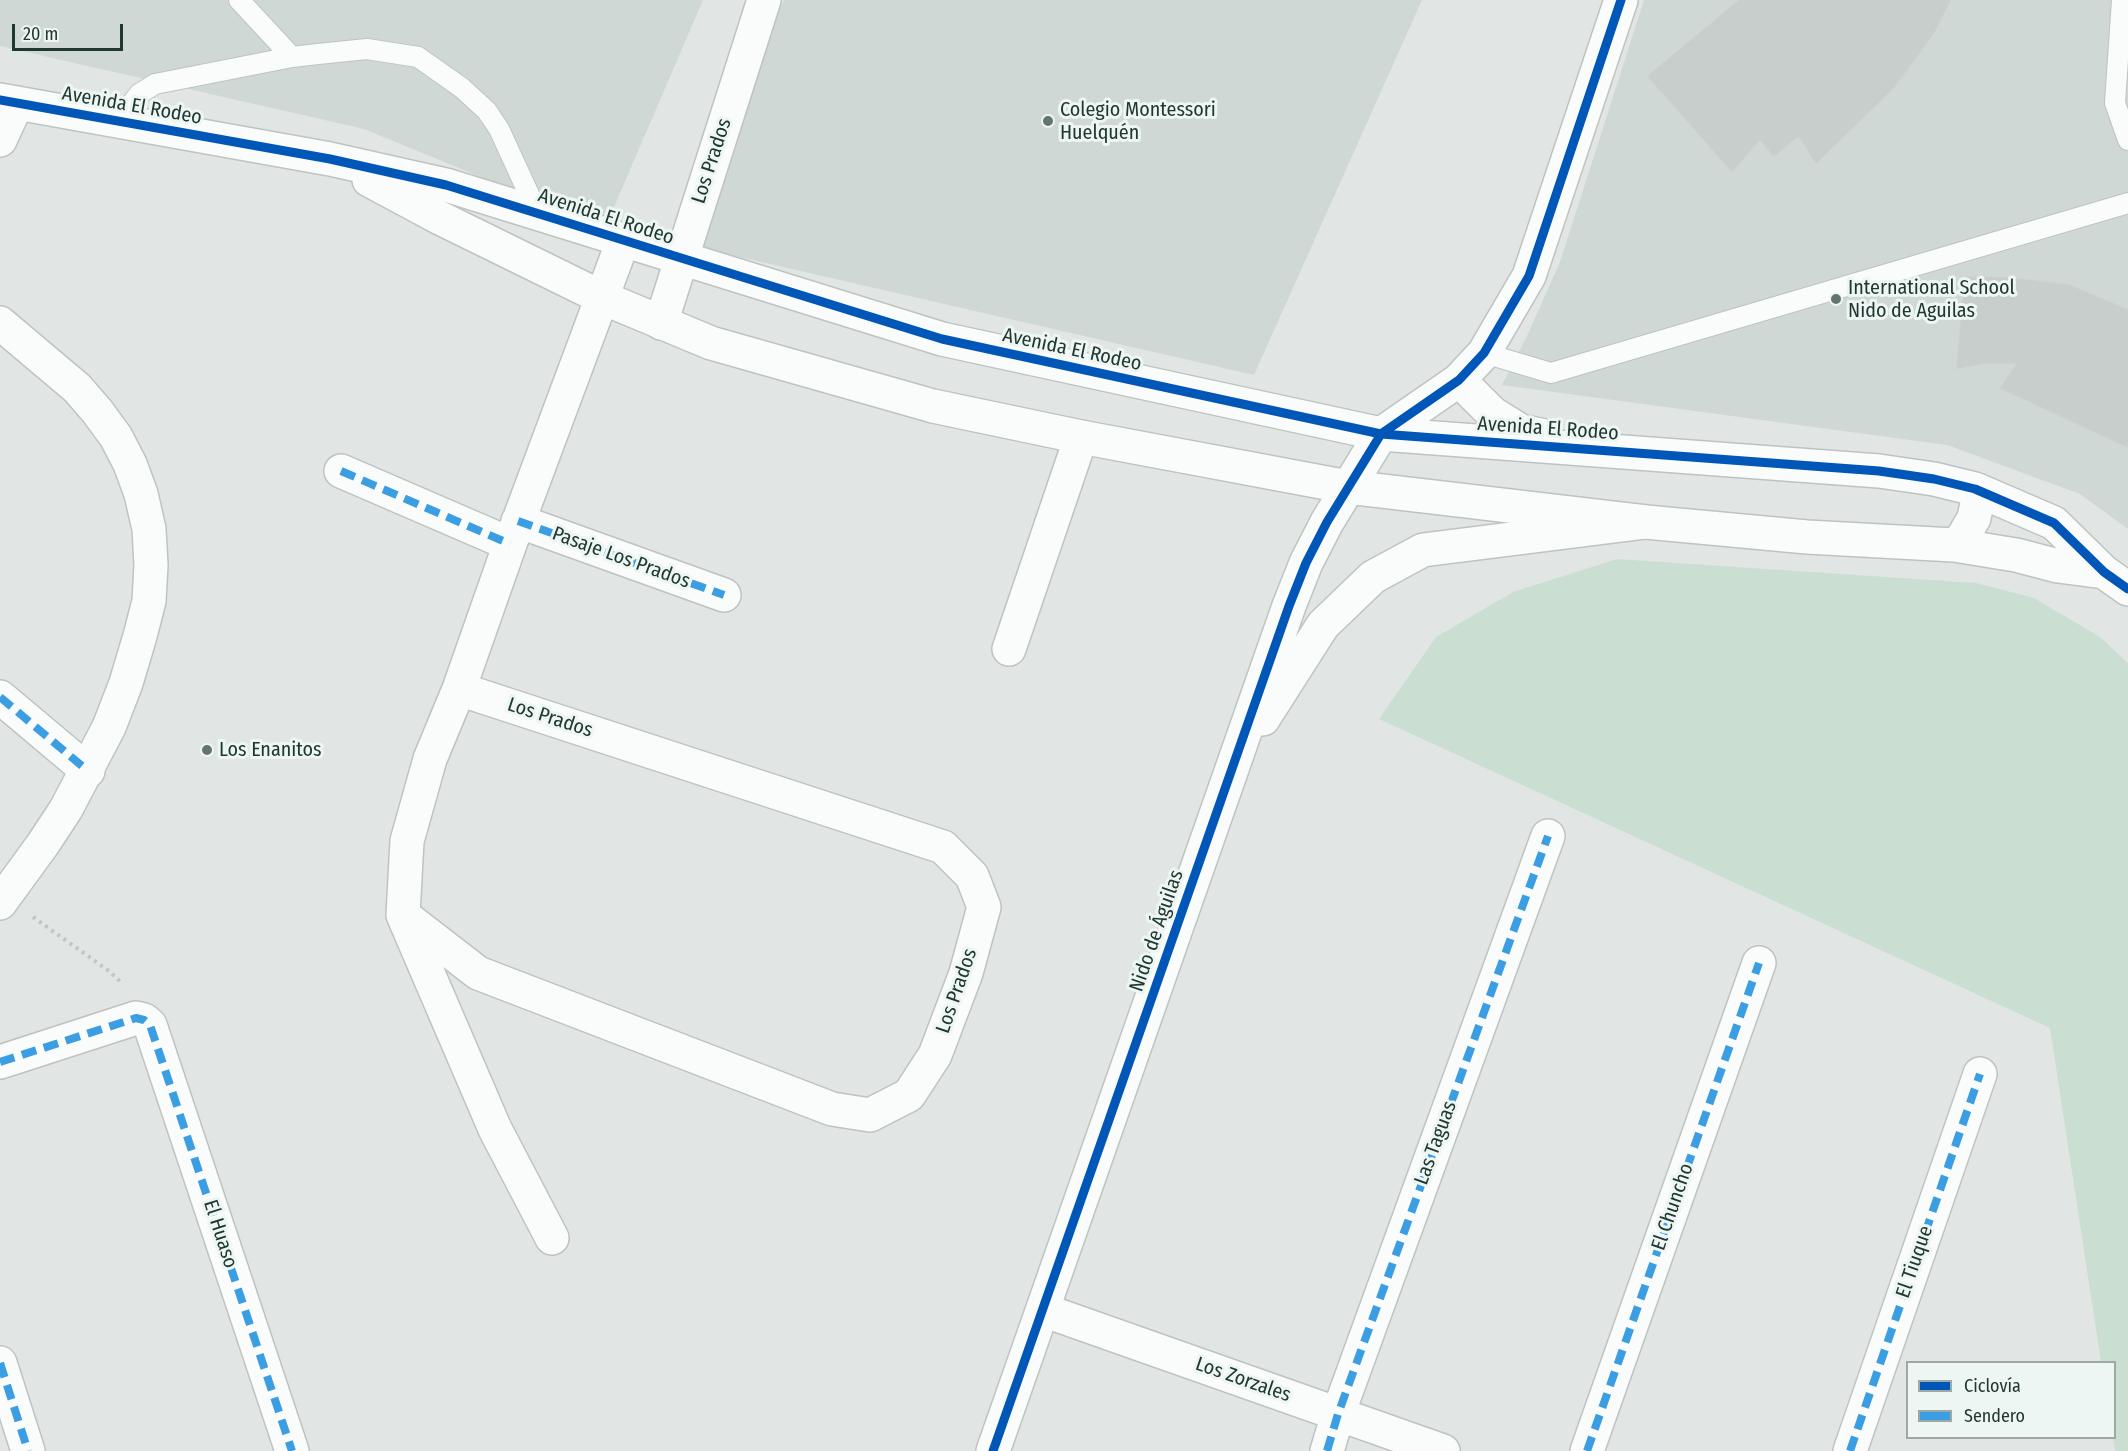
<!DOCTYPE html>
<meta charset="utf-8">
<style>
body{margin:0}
#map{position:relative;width:2128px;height:1451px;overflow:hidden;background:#e1e6e4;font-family:"Fira Sans Condensed",sans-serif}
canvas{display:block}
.legend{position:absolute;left:1906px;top:1361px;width:210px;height:78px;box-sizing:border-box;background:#eef6f3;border:2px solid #9caaa6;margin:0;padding:8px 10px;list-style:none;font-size:18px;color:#203833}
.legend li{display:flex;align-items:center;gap:12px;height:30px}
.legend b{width:30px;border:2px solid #9caaa6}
.scale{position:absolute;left:12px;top:24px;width:111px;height:27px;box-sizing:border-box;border:3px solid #203833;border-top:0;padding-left:8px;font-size:18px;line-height:21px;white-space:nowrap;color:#203833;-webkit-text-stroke:4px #eef6f3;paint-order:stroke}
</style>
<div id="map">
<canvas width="2128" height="1451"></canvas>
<ul class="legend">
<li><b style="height:8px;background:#0057b8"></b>Ciclovía</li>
<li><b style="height:8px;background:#3c9ee2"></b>Sendero</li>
</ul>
<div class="scale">20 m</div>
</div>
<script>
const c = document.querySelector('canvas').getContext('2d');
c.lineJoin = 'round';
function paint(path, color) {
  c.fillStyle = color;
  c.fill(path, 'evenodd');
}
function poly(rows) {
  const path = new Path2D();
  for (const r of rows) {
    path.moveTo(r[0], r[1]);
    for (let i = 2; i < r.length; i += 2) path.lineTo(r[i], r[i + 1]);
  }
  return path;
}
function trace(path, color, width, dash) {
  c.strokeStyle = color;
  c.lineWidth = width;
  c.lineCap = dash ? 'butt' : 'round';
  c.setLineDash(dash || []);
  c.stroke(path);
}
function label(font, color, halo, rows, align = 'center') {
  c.font = font + ' "Fira Sans Condensed",sans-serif';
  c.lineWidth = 6;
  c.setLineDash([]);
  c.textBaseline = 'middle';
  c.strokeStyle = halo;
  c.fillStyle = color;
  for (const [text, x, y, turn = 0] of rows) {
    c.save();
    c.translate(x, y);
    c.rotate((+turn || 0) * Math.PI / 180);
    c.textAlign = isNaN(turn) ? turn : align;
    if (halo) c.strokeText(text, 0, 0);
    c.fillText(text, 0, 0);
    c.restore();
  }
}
paint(poly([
 [0,0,703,0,605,228,364,129,0,46],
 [784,0,1422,0,1254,375,674,242],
 [1644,0,2128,0,2128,529,2080,494,1947,445,1502,385,1527,336,1560,262]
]), '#cfd8d4');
paint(poly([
 [1617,559,1976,583,2034,598,2100,637,2128,663,2128,1451,2115,1451,2113,1438,2114,1438,2114,1362,2101,1362,2050,1028,1379,719,1436,637,1513,592]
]), '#cadfd2');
const building = poly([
 [1740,0,1950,0,1934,32,1894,87,1816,163,1799,135,1774,156,1760,139,1732,171,1648,76,1740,0],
 [1965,277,2008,278,2068,285,2128,310,2128,447,2001,388,2018,363,1985,363,1957,368,1965,277]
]);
paint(building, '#c8cecc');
trace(building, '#cacfcd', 1.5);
const lane = poly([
 [239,0,292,57],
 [2122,0,2115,103,2128,140],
 [118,122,139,94,155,84,292,57,318,54,367,49,418,57,462,88,487,111,499,129,538,214],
 [1484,353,1551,373,2128,203]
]);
const street = poly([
 [661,323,764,0],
 [1459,380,1492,413,1521,431,1545,436],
 [1381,434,1879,471,1934,479,1975,489,2054,523,2104,572,2128,589],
 [1381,434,1459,380,1484,353,1529,276,1621,0],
 [341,471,510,544],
 [1348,487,1646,522,1807,537,1954,545,2016,555,2058,566,2104,572],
 [518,521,724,595],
 [1954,545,1963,537,1974,518,1977,503,1975,489],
 [1009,649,1081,437],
 [0,697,88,771],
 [403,915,478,973,832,1109,870,1115,909,1095,935,1055,966,973,984,907,972,876,943,847,459,689],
 [0,1062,136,1018,144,1020,150,1025,292,1451],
 [552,1238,495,1129,403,915,407,841,430,759,459,689,510,544,623,241],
 [1043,1310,1443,1451],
 [0,1363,28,1451],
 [1327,1451,1338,1414,1548,836],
 [1587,1451,1759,963],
 [1850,1451,1980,1074]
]);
const secondary = poly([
 [0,100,330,159,446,185,942,339,1381,434,1327,522,1306,563,1289,606,993,1451],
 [0,140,17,103],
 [369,180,438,217,603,298,711,343,933,406,1081,437,1348,487],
 [0,323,77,388,97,411,116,437,130,464,141,494,149,529,151,565,149,601,140,636,126,683,109,727,66,809,43,844,0,903],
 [1263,719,1323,625,1373,577,1423,550,1646,522]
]);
trace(lane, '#bec3c1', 22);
trace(street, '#bec3c1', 36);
trace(secondary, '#bdc4c2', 36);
trace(poly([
 [33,917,109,971,123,984]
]), '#bfc7c5', 4, [3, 4.5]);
trace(lane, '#fafbfb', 20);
trace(street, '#fafbfb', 33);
trace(secondary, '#fafbfb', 33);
trace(poly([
 [341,471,510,544],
 [518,521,724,595],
 [0,697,88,771],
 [0,1062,136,1018,144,1020,150,1025,292,1451],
 [0,1363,28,1451],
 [1327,1451,1338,1414,1548,836],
 [1587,1451,1759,963],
 [1850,1451,1980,1074]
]), '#3c9ee2', 8, [15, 8]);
trace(poly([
 [0,100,330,159,446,185,942,339,1381,434,1879,471,1934,479,1975,489,2054,523,2104,572,2128,589],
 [993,1451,1289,606,1306,563,1327,522,1381,434,1459,380,1484,353,1529,276,1621,0]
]), '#0057b8', 9);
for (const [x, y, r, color] of [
 [1048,121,6,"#647571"],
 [1836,299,6,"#647571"],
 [207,750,6,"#647571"]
]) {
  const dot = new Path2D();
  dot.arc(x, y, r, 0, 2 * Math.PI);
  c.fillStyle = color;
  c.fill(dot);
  trace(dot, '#eef6f3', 2);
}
label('20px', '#203833', '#eef6f3', [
 ["Avenida El Rodeo",132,106,10],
 ["Los Prados",712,161,-72],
 ["Avenida El Rodeo",606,217,18],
 ["Avenida El Rodeo",1072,350,12],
 ["Avenida El Rodeo",1548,429,4],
 ["Pasaje Los Prados",621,558,20],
 ["Los Prados",550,718,18],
 ["Nido de Águilas",1157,931,-71],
 ["Los Prados",957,991,-71],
 ["Las Taguas",1436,1143,-70],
 ["El Chuncho",1673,1207,-71],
 ["El Huaso",220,1234,72],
 ["El Tiuque",1915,1262,-71],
 ["Los Zorzales",1243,1380,19]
]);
label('20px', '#203833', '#eef6f3', [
 ["Colegio Montessori",1060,110],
 ["Huelquén",1060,133],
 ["International School",1848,288],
 ["Nido de Aguilas",1848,311],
 ["Los Enanitos",219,750]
], 'left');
</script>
